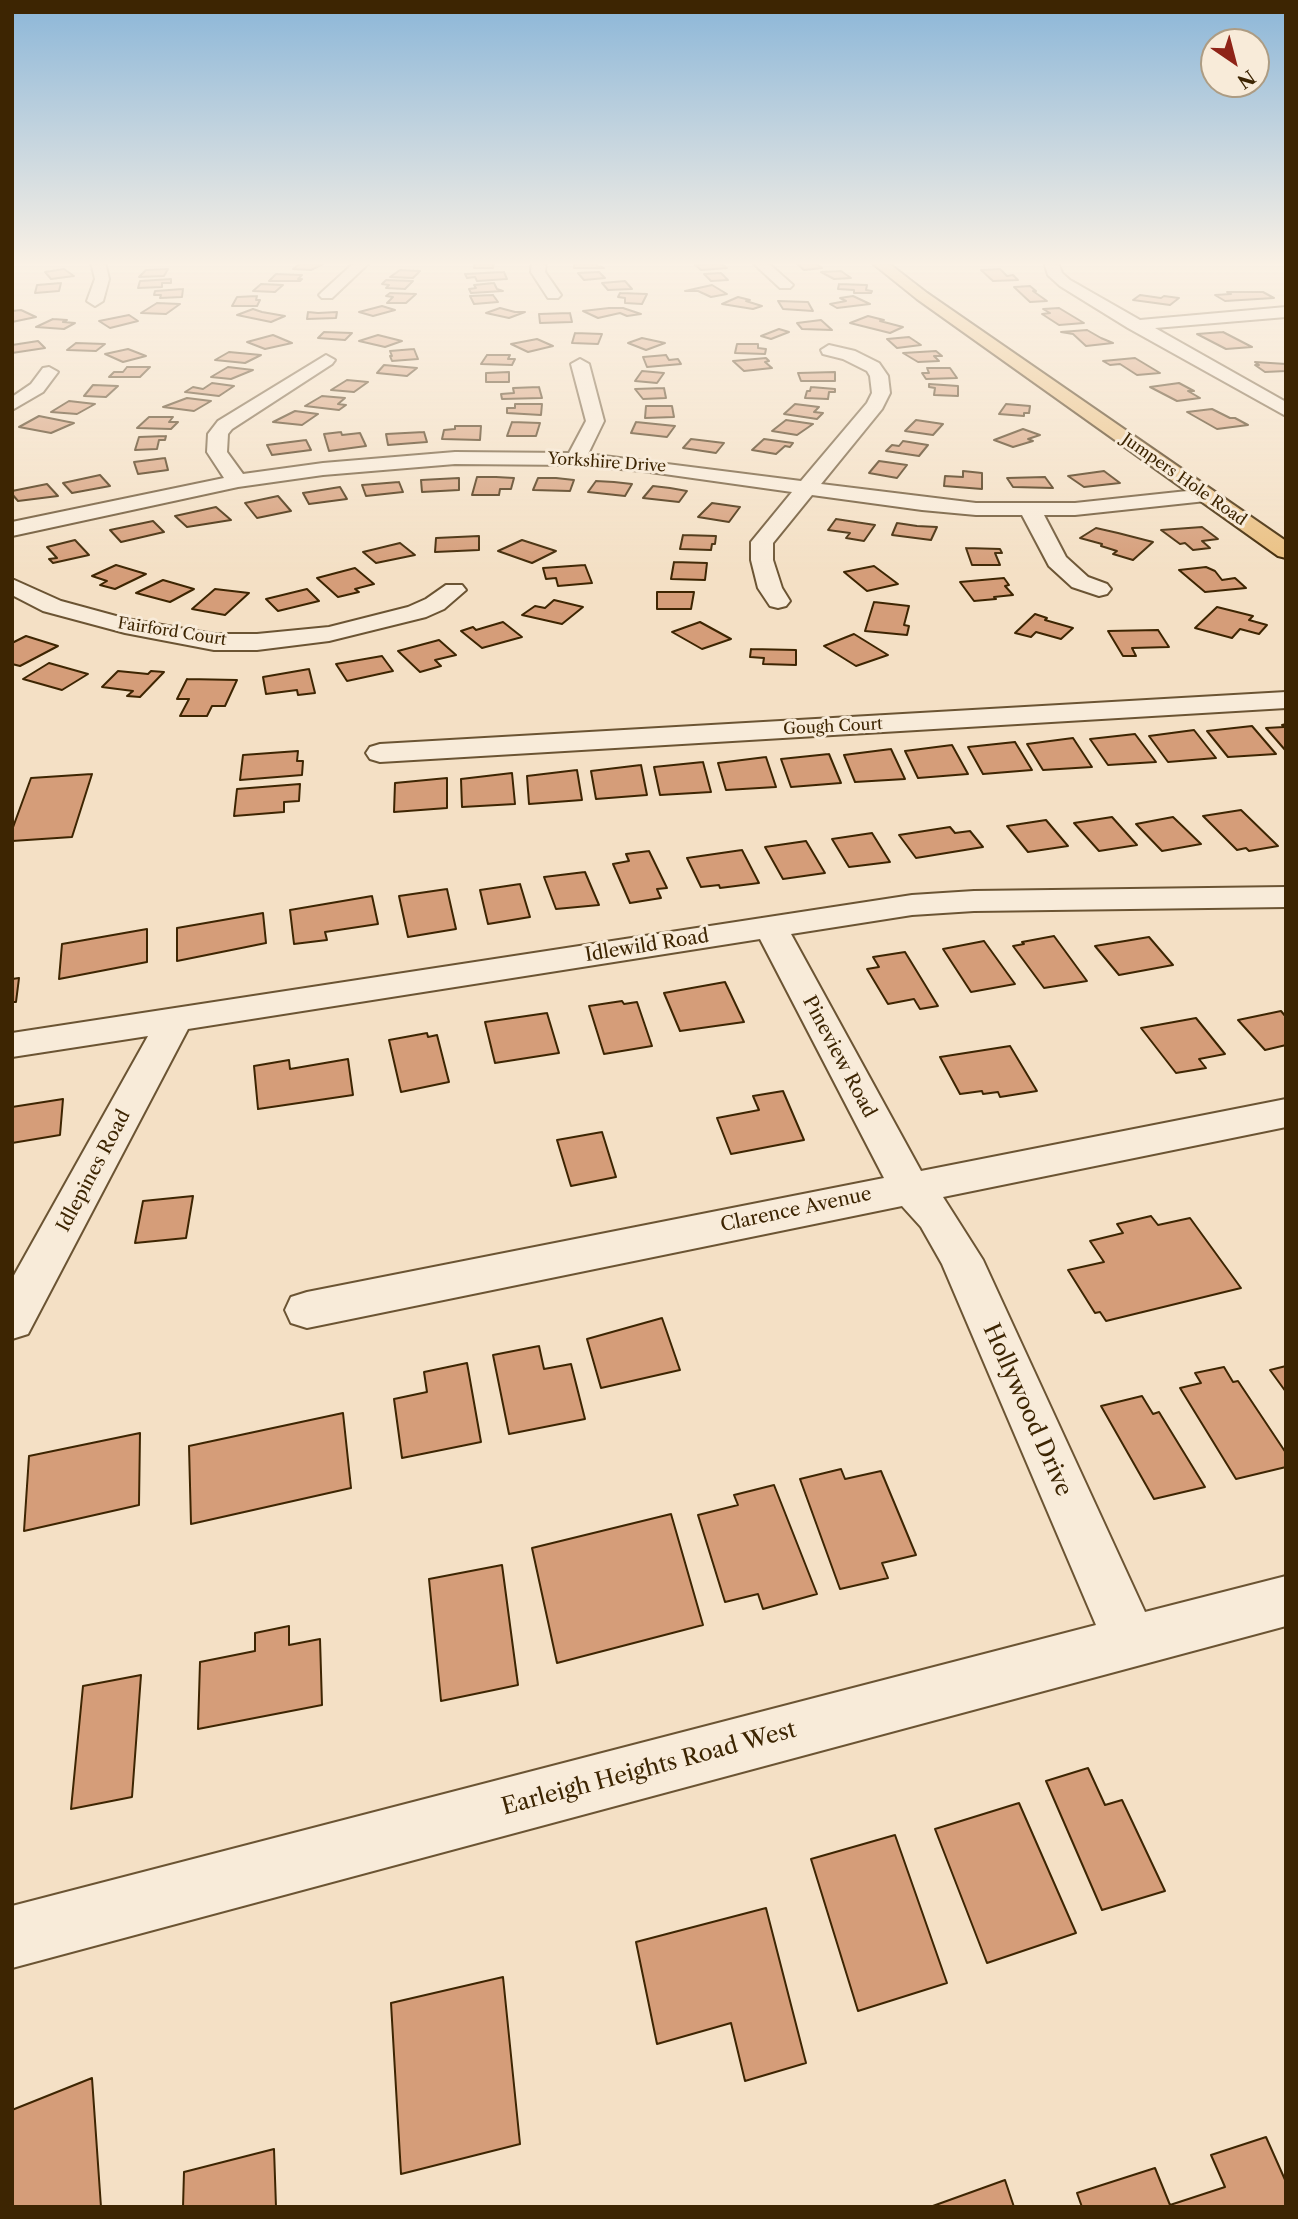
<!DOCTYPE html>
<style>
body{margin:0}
#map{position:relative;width:1298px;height:2219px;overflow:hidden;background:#f4e0c5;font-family:"Libre Caslon Text",serif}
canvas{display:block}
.frame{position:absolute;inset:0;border:14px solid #3d2502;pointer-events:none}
.north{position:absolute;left:1200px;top:28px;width:70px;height:70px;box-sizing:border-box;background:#f8ebd9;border:2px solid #ad9c83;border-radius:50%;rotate:145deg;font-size:19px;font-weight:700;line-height:28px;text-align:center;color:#3d2502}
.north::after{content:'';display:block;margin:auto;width:24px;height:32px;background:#8f2418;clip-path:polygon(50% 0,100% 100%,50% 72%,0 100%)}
</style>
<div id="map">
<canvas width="1298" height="2219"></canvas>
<div class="frame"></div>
<div class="north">N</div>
</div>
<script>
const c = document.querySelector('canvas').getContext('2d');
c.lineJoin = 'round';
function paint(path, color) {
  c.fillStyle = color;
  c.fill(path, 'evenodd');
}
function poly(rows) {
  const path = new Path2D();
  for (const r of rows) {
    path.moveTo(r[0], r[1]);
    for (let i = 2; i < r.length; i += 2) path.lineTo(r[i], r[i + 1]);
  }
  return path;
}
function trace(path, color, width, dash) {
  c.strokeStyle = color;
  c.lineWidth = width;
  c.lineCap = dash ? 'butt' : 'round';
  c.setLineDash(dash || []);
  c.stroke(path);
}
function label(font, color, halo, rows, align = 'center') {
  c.font = font + ' "Libre Caslon Text",serif';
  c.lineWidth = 6;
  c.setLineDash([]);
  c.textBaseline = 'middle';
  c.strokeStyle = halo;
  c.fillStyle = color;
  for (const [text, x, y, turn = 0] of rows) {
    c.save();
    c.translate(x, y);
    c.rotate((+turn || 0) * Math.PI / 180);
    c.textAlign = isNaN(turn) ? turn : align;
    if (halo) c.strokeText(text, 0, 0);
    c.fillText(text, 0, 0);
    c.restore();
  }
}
const building = poly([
 [475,262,499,262,494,263,493,268,474,268,475,262],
 [574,262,597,262,597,266,604,268,574,268,574,262],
 [814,262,822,268,804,270,796,263,814,262],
 [301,263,323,264,311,270,293,269,301,263],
 [720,263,727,268,701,270,695,265,720,263],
 [64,269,74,276,51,279,45,272,64,269],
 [168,269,164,276,139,277,146,270,168,269],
 [1000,269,1007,276,1013,275,1018,280,993,281,981,270,1000,269],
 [400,270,420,271,413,278,390,277,400,270],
 [841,271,851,278,834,279,821,272,841,271],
 [504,272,507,279,477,281,475,277,467,278,465,274,504,272],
 [599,272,605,278,584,280,578,273,599,272],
 [721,273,728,280,711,281,704,274,721,273],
 [276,274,302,275,298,279,302,279,300,281,269,281,276,274],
 [171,279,171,283,162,283,162,287,138,288,140,281,171,279],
 [386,280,413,281,405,289,386,288,389,285,382,284,386,280],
 [625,281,632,289,608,290,602,283,625,281],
 [61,283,59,291,35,293,37,285,61,283],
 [494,283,497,289,503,291,471,293,469,289,476,288,474,285,494,283],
 [261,284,283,285,275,292,253,291,261,284],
 [839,284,867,285,866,290,872,291,871,293,854,293,854,290,838,289,839,284],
 [712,285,727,294,711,297,698,291,685,291,712,285],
 [1030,286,1036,291,1033,291,1047,301,1030,302,1014,287,1030,286],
 [183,289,182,297,160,298,161,295,154,295,155,291,183,289],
 [1227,292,1263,292,1274,298,1225,301,1215,295,1231,294,1227,292],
 [390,293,416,294,406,303,387,303,393,297,386,296,390,293],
 [620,293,647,294,642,304,625,303,625,298,618,297,620,293],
 [493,295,498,302,474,304,470,296,493,295],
 [1140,295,1161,298,1164,296,1179,298,1170,305,1133,300,1140,295],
 [257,296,256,300,260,300,257,306,232,306,237,297,257,296],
 [853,296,870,304,837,308,830,304,846,301,840,298,853,296],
 [738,297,750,300,746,301,762,306,753,309,722,304,738,297],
 [778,301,808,302,813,311,783,309,778,301],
 [157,303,180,304,166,314,141,313,157,303],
 [382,306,395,310,373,316,359,312,382,306],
 [500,308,515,312,525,312,509,318,486,313,500,308],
 [609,308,623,308,641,314,627,316,620,313,598,318,583,311,609,308],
 [1059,308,1084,323,1059,325,1042,314,1050,313,1043,309,1059,308],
 [253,309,262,312,285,316,271,322,237,315,253,309],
 [21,310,36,317,12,322,12,311,21,310],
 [308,312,318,313,337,312,336,318,307,319,308,312],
 [570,313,572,322,540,323,539,314,570,313],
 [129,315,138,321,110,328,99,321,129,315],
 [868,316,884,320,880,321,903,327,890,333,850,323,868,316],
 [53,319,67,320,63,322,75,323,64,329,36,327,53,319],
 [821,320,832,330,802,329,797,323,821,320],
 [779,329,789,332,771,339,761,336,779,329],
 [1087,330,1101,338,1113,343,1086,346,1073,334,1061,332,1087,330],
 [324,332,352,333,345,340,318,338,324,332],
 [1223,332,1252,347,1226,349,1197,334,1223,332],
 [575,333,602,334,598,344,572,343,575,333],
 [273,335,292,343,265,349,247,342,273,335],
 [378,335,402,341,385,347,359,341,378,335],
 [909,337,921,345,897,348,887,339,909,337],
 [642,338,665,343,646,350,628,343,642,338],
 [537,339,553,346,528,352,511,344,537,339],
 [38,341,45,348,12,353,12,345,38,341],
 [76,343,105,344,96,351,67,350,76,343],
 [737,344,758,344,758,348,766,349,765,354,735,353,737,344],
 [128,349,146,356,123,362,105,354,128,349],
 [414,349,418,359,392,361,390,356,392,356,390,351,414,349],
 [936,351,942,356,934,356,939,361,918,362,903,353,936,351],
 [229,352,261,355,245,363,215,360,229,352],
 [487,355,510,355,508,359,515,359,512,365,481,364,487,355],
 [666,355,669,360,678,359,681,364,647,367,643,357,666,355],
 [766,358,769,361,765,362,772,368,744,371,733,361,766,358],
 [1135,358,1160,373,1137,375,1120,364,1110,365,1103,361,1135,358],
 [1255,362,1286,364,1286,371,1265,372,1255,365,1259,365,1255,362],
 [384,365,417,368,407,376,377,373,384,365],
 [127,367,150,367,140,377,109,377,114,372,123,372,127,367],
 [228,367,253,370,231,379,211,377,228,367],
 [927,368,950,368,957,378,926,379,922,373,929,373,927,368],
 [642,371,664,373,657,383,635,381,642,371],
 [509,372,509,382,486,382,486,373,509,372],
 [835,372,835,381,801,381,798,373,835,372],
 [347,380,368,382,354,392,331,390,347,380],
 [212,383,234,386,219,396,185,392,193,387,203,389,212,383],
 [1179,383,1194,391,1188,391,1200,398,1177,401,1150,387,1179,383],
 [929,384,958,386,958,396,934,395,935,388,929,387,929,384],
 [93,385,118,386,106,397,84,396,93,385],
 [539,387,542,398,502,399,501,394,514,393,513,388,539,387],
 [811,387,835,389,835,392,829,392,828,399,805,398,807,391,810,391,811,387],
 [664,388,666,398,643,399,635,389,664,388],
 [322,396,345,398,338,404,346,405,339,410,305,406,322,396],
 [187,398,211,401,194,411,163,407,187,398],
 [69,401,95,404,77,414,51,412,69,401],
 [515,404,542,404,541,415,507,413,507,408,515,408,515,404],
 [795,404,819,407,814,412,823,413,817,419,784,414,795,404],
 [1006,404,1030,406,1029,413,1024,413,1024,416,999,414,1006,404],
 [646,406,672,406,674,417,645,418,646,406],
 [1212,409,1230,418,1235,418,1248,425,1217,429,1187,412,1212,409],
 [295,411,318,414,302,425,273,422,295,411],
 [39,416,74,423,51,433,19,427,39,416],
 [149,417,173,417,169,422,178,422,171,429,137,428,149,417],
 [786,420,813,424,797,435,772,431,786,420],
 [916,420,943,424,933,435,905,431,916,420],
 [512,422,540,423,536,436,507,436,512,422],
 [636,422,675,426,667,437,631,433,636,422],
 [455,426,481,426,480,440,442,439,444,430,455,429,455,426],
 [1023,429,1040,435,1028,439,1033,441,1013,447,994,440,1023,429],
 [341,432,342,435,360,433,366,446,329,451,324,434,341,432],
 [424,432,427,442,388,445,386,434,424,432],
 [166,436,165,440,159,440,157,449,135,450,139,437,166,436],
 [691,439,724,443,716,453,683,448,691,439],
 [764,439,793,443,790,447,785,446,776,454,752,450,764,439],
 [306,440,311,450,272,455,267,445,306,440],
 [903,441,928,445,919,456,886,451,892,445,899,446,903,441],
 [165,458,168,470,138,474,134,462,165,458],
 [879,461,907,465,897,478,869,473,879,461],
 [963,471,982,473,982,489,944,486,945,476,963,477,963,471],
 [1104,471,1120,483,1084,487,1068,476,1104,471],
 [100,475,110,486,72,493,63,483,100,475],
 [477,477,496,477,514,478,511,489,500,489,499,495,472,495,477,477],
 [1045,477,1053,488,1013,487,1007,478,1045,477],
 [459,478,459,490,422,492,421,480,459,478],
 [538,478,556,478,574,480,570,491,533,490,538,478],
 [596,481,614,482,632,484,625,496,588,492,596,481],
 [399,482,403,492,366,496,362,485,399,482],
 [47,484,58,496,18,501,12,494,12,491,47,484],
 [653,486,670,488,687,491,679,502,643,498,653,486],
 [340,487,347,499,309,504,303,493,340,487],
 [278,496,291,511,257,518,245,503,278,496],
 [712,503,740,507,729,522,698,517,712,503],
 [216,507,231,520,187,527,175,516,216,507],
 [836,519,875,525,864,541,846,538,850,533,828,530,836,519],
 [153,521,164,532,121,542,110,530,153,521],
 [897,523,917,526,937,527,931,540,892,535,897,523],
 [1202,527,1218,539,1202,541,1210,548,1193,550,1185,543,1180,544,1161,530,1202,527],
 [1096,528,1118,533,1153,542,1133,560,1113,554,1117,551,1101,546,1102,544,1080,538,1096,528],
 [683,535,716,536,715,544,712,544,711,550,680,549,683,535],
 [479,536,479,550,435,552,436,538,479,536],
 [75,540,89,555,53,563,49,559,57,558,47,547,75,540],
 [522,540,556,551,532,563,498,551,522,540],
 [400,543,415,555,376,563,363,552,400,543],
 [966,548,1000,549,1002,553,995,553,1000,565,972,565,966,548],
 [674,562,707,563,705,580,671,579,674,562],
 [116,565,146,574,115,589,100,585,107,581,92,576,116,565],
 [585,565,592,583,558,586,556,578,546,579,543,568,585,565],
 [874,566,898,584,867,591,844,572,874,566],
 [1206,567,1215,571,1222,580,1235,578,1246,588,1205,592,1179,570,1206,567],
 [355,568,374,584,355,589,359,592,338,597,317,578,355,568],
 [1004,578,1009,585,1005,586,1013,595,994,597,996,599,974,601,960,582,1004,578],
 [163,580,194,589,170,602,136,593,163,580],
 [215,589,249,593,225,615,192,609,215,589],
 [307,589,319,601,278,611,266,599,307,589],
 [657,592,694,592,691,609,657,609,657,592],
 [554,600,583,607,562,624,522,615,535,606,545,608,554,600],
 [874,602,909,606,904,625,909,626,907,635,865,631,874,602],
 [1217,607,1253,616,1249,620,1267,625,1259,634,1240,629,1232,638,1195,628,1217,607],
 [1035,614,1047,618,1045,620,1073,628,1061,639,1036,632,1031,637,1015,633,1035,614],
 [503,622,522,637,482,648,461,631,473,627,476,630,503,622],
 [700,622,731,639,702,649,672,632,700,622],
 [1158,630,1169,647,1132,648,1136,656,1123,656,1108,631,1158,630],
 [854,634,888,655,856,666,824,646,854,634],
 [26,636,58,646,20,666,12,664,12,643,26,636],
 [439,640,456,655,435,660,441,666,420,672,398,651,439,640],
 [751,649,796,650,796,665,763,664,764,658,750,657,751,649],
 [382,656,393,671,347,681,336,664,382,656],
 [49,663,88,674,62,690,23,679,49,663],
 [309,669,315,693,298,695,297,690,266,694,263,677,309,669],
 [118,671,148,674,151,671,164,672,140,697,127,696,133,691,102,687,118,671],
 [187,679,237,680,225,706,212,706,207,716,180,716,189,699,177,699,187,679],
 [1286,724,1286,751,1266,728,1284,727,1282,725,1286,724],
 [1252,726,1276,754,1228,757,1207,731,1252,726],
 [1194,730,1216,758,1168,762,1149,736,1194,730],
 [1135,734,1156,762,1108,765,1090,739,1135,734],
 [1073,738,1092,767,1043,770,1027,744,1073,738],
 [1015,742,1032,770,983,774,968,747,1015,742],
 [952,745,968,774,918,778,905,751,952,745],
 [891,749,905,779,855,782,844,755,891,749],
 [298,751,297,761,303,761,302,775,240,780,243,755,298,751],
 [829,754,841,783,791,787,781,759,829,754],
 [766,757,776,787,726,790,718,763,766,757],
 [703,762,711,792,660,795,654,767,703,762],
 [641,765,647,795,596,799,591,771,641,765],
 [577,770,582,800,529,804,527,776,577,770],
 [512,773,515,804,462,807,461,779,512,773],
 [92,774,72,837,12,841,12,830,31,778,92,774],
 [447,778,447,808,394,812,395,783,447,778],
 [300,784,299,801,284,802,284,812,234,816,237,789,300,784],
 [1241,810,1278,846,1249,851,1246,848,1237,850,1203,816,1241,810],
 [1112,817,1137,845,1099,851,1074,823,1112,817],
 [1173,817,1201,844,1162,851,1136,824,1173,817],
 [1046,820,1068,846,1028,852,1007,826,1046,820],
 [950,827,955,833,970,831,983,847,916,858,899,835,950,827],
 [872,833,890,862,849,867,832,839,872,833],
 [806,841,825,873,783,879,765,847,806,841],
 [742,850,759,883,720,888,719,885,701,887,687,858,742,850],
 [649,851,667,888,657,889,661,898,630,903,613,864,629,861,626,854,649,851],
 [585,872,599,905,556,909,544,877,585,872],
 [520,884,530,917,488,924,480,890,520,884],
 [447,889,456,929,408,937,399,896,447,889],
 [372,896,378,924,325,932,327,940,294,944,290,910,372,896],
 [263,913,266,943,177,961,177,928,263,913],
 [147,929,147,962,59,979,62,944,147,929],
 [1054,936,1087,981,1044,988,1013,946,1024,944,1022,942,1054,936],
 [1149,937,1173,965,1119,975,1095,946,1149,937],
 [984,941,1015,984,971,992,943,949,984,941],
 [905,952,938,1006,920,1009,914,999,888,1004,867,969,879,967,873,957,905,952],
 [19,978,16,1002,12,1002,12,979,19,978],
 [725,982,744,1022,680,1031,664,993,725,982],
 [622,1001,624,1004,637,1002,652,1046,604,1054,589,1006,622,1001],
 [1281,1011,1286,1017,1286,1045,1265,1050,1238,1020,1281,1011],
 [547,1013,559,1053,495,1063,485,1022,547,1013],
 [1196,1018,1225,1054,1199,1059,1206,1068,1176,1073,1141,1028,1196,1018],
 [427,1033,428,1037,437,1035,449,1082,401,1092,389,1040,427,1033],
 [1010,1046,1037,1091,1000,1097,998,1092,983,1094,982,1091,960,1094,940,1057,1010,1046],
 [348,1059,353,1095,258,1109,254,1066,289,1060,290,1069,348,1059],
 [783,1091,804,1140,731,1154,717,1118,759,1110,753,1096,783,1091],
 [63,1099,60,1135,12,1143,12,1107,63,1099],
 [602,1132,616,1177,571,1186,557,1140,602,1132],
 [193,1196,186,1238,135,1243,143,1201,193,1196],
 [1151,1216,1158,1225,1190,1218,1241,1288,1106,1321,1100,1312,1095,1313,1068,1270,1104,1262,1090,1241,1123,1233,1117,1224,1151,1216],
 [662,1318,680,1370,601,1388,587,1339,662,1318],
 [539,1346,544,1369,571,1364,585,1419,509,1434,493,1355,539,1346],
 [467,1363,481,1442,402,1458,394,1399,427,1392,424,1372,467,1363],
 [1286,1366,1286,1392,1270,1370,1286,1366],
 [1224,1367,1233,1382,1238,1381,1286,1453,1286,1467,1236,1479,1180,1388,1201,1383,1195,1373,1224,1367],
 [1142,1396,1153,1414,1159,1412,1205,1487,1154,1499,1101,1406,1142,1396],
 [343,1413,351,1488,191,1524,189,1446,343,1413],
 [140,1433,139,1505,24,1531,29,1456,140,1433],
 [841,1469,845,1479,881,1471,916,1555,882,1563,888,1578,840,1589,800,1479,841,1469],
 [774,1485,817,1594,763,1609,758,1594,725,1602,698,1515,738,1505,734,1495,774,1485],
 [671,1514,703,1625,557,1663,532,1548,671,1514],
 [502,1565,518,1685,441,1701,429,1579,502,1565],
 [289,1626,289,1645,320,1639,322,1705,198,1729,200,1662,255,1651,255,1633,289,1626],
 [141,1675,132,1797,71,1809,83,1686,141,1675],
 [1088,1768,1105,1805,1122,1800,1165,1891,1102,1910,1046,1781,1088,1768],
 [1019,1803,1076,1933,987,1963,935,1829,1019,1803],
 [895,1835,947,1983,858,2011,811,1859,895,1835],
 [766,1908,806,2063,745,2081,731,2023,657,2044,636,1942,766,1908],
 [503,1977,520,2144,401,2174,391,2003,503,1977],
 [92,2078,101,2207,12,2207,12,2110,92,2078],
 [1266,2137,1286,2182,1286,2207,1082,2207,1077,2193,1155,2168,1170,2205,1225,2187,1211,2155,1266,2137],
 [274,2149,276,2207,183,2207,184,2172,274,2149],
 [1005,2180,1014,2207,930,2207,1005,2180]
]);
paint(building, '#d59d79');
trace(building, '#3d2502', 2);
const minor = poly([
 [91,262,105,262,109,279,103,301,95,306,87,301,95,279,91,262],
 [355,262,370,262,332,298,322,298,319,295,322,292,355,262],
 [532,262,546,262,545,272,561,295,558,298,548,298,531,272,532,262],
 [752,262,767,262,793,285,790,288,780,288,752,262],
 [1044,262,1058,262,1062,273,1070,280,1140,320,1286,307,1286,317,1155,328,1286,402,1286,416,1128,328,1060,286,1048,275,1044,262],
 [829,345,855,351,879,363,888,376,890,393,882,409,821,484,976,503,1075,503,1206,489,1213,491,1217,495,1213,499,1206,501,1075,515,1044,515,1066,557,1088,577,1107,584,1111,589,1107,594,1099,596,1072,587,1049,566,1022,515,976,515,922,510,812,495,773,543,773,560,782,588,790,601,786,606,778,608,770,606,758,588,751,560,751,542,792,492,643,471,576,465,455,464,323,475,238,487,12,536,12,522,224,478,207,452,208,434,218,421,326,355,335,360,332,364,232,429,228,434,227,452,243,474,323,463,455,452,569,453,586,421,571,364,580,359,589,364,604,421,588,454,801,481,867,403,872,393,870,376,867,371,843,359,823,354,821,350,829,345],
 [49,367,58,372,43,392,12,410,12,397,31,384,43,368,49,367],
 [12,579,61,601,127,619,214,634,257,634,329,627,408,607,426,599,446,585,462,585,466,590,444,609,426,617,329,641,257,650,214,650,125,633,43,611,12,595,12,579],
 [1286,692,1286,708,380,762,370,759,366,753,370,747,380,744,1286,692],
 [1286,887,1286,907,974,911,912,915,791,934,921,1171,1286,1099,1286,1127,943,1197,983,1260,1145,1612,1286,1576,1286,1626,12,1968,12,1906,1096,1625,942,1264,921,1227,902,1206,307,1328,291,1323,285,1310,291,1297,307,1292,884,1178,760,939,188,1029,28,1334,12,1339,12,1279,148,1036,12,1057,12,1033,912,895,974,891,1286,887]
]);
const major = poly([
 [871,262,887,262,927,293,1286,541,1286,558,1278,556,917,299,871,262]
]);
trace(minor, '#6b5433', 4);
trace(major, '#3d2502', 4);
paint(minor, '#f8ebd9');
paint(major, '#eac082');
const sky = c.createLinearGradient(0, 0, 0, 573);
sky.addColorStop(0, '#8bb6d8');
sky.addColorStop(0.46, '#faf1e5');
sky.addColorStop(1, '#faf1e500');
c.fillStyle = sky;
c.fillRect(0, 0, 1298, 573);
label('16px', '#3d2502', '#f8ebd9', [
 ["Yorkshire Drive",607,463,4],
 ["Jumpers Hole Road",1184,480,35],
 ["Fairford Court",172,632,9],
 ["Gough Court",833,727,-3]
]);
label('19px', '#3d2502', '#f8ebd9', [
 ["Idlewild Road",647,946,-9],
 ["Pineview Road",839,1057,62],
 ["Idlepines Road",94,1171,-62],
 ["Clarence Avenue",796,1210,-12]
]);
label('23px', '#3d2502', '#f8ebd9', [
 ["Hollywood Drive",1027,1410,66],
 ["Earleigh Heights Road West",649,1769,-15]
]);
</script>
